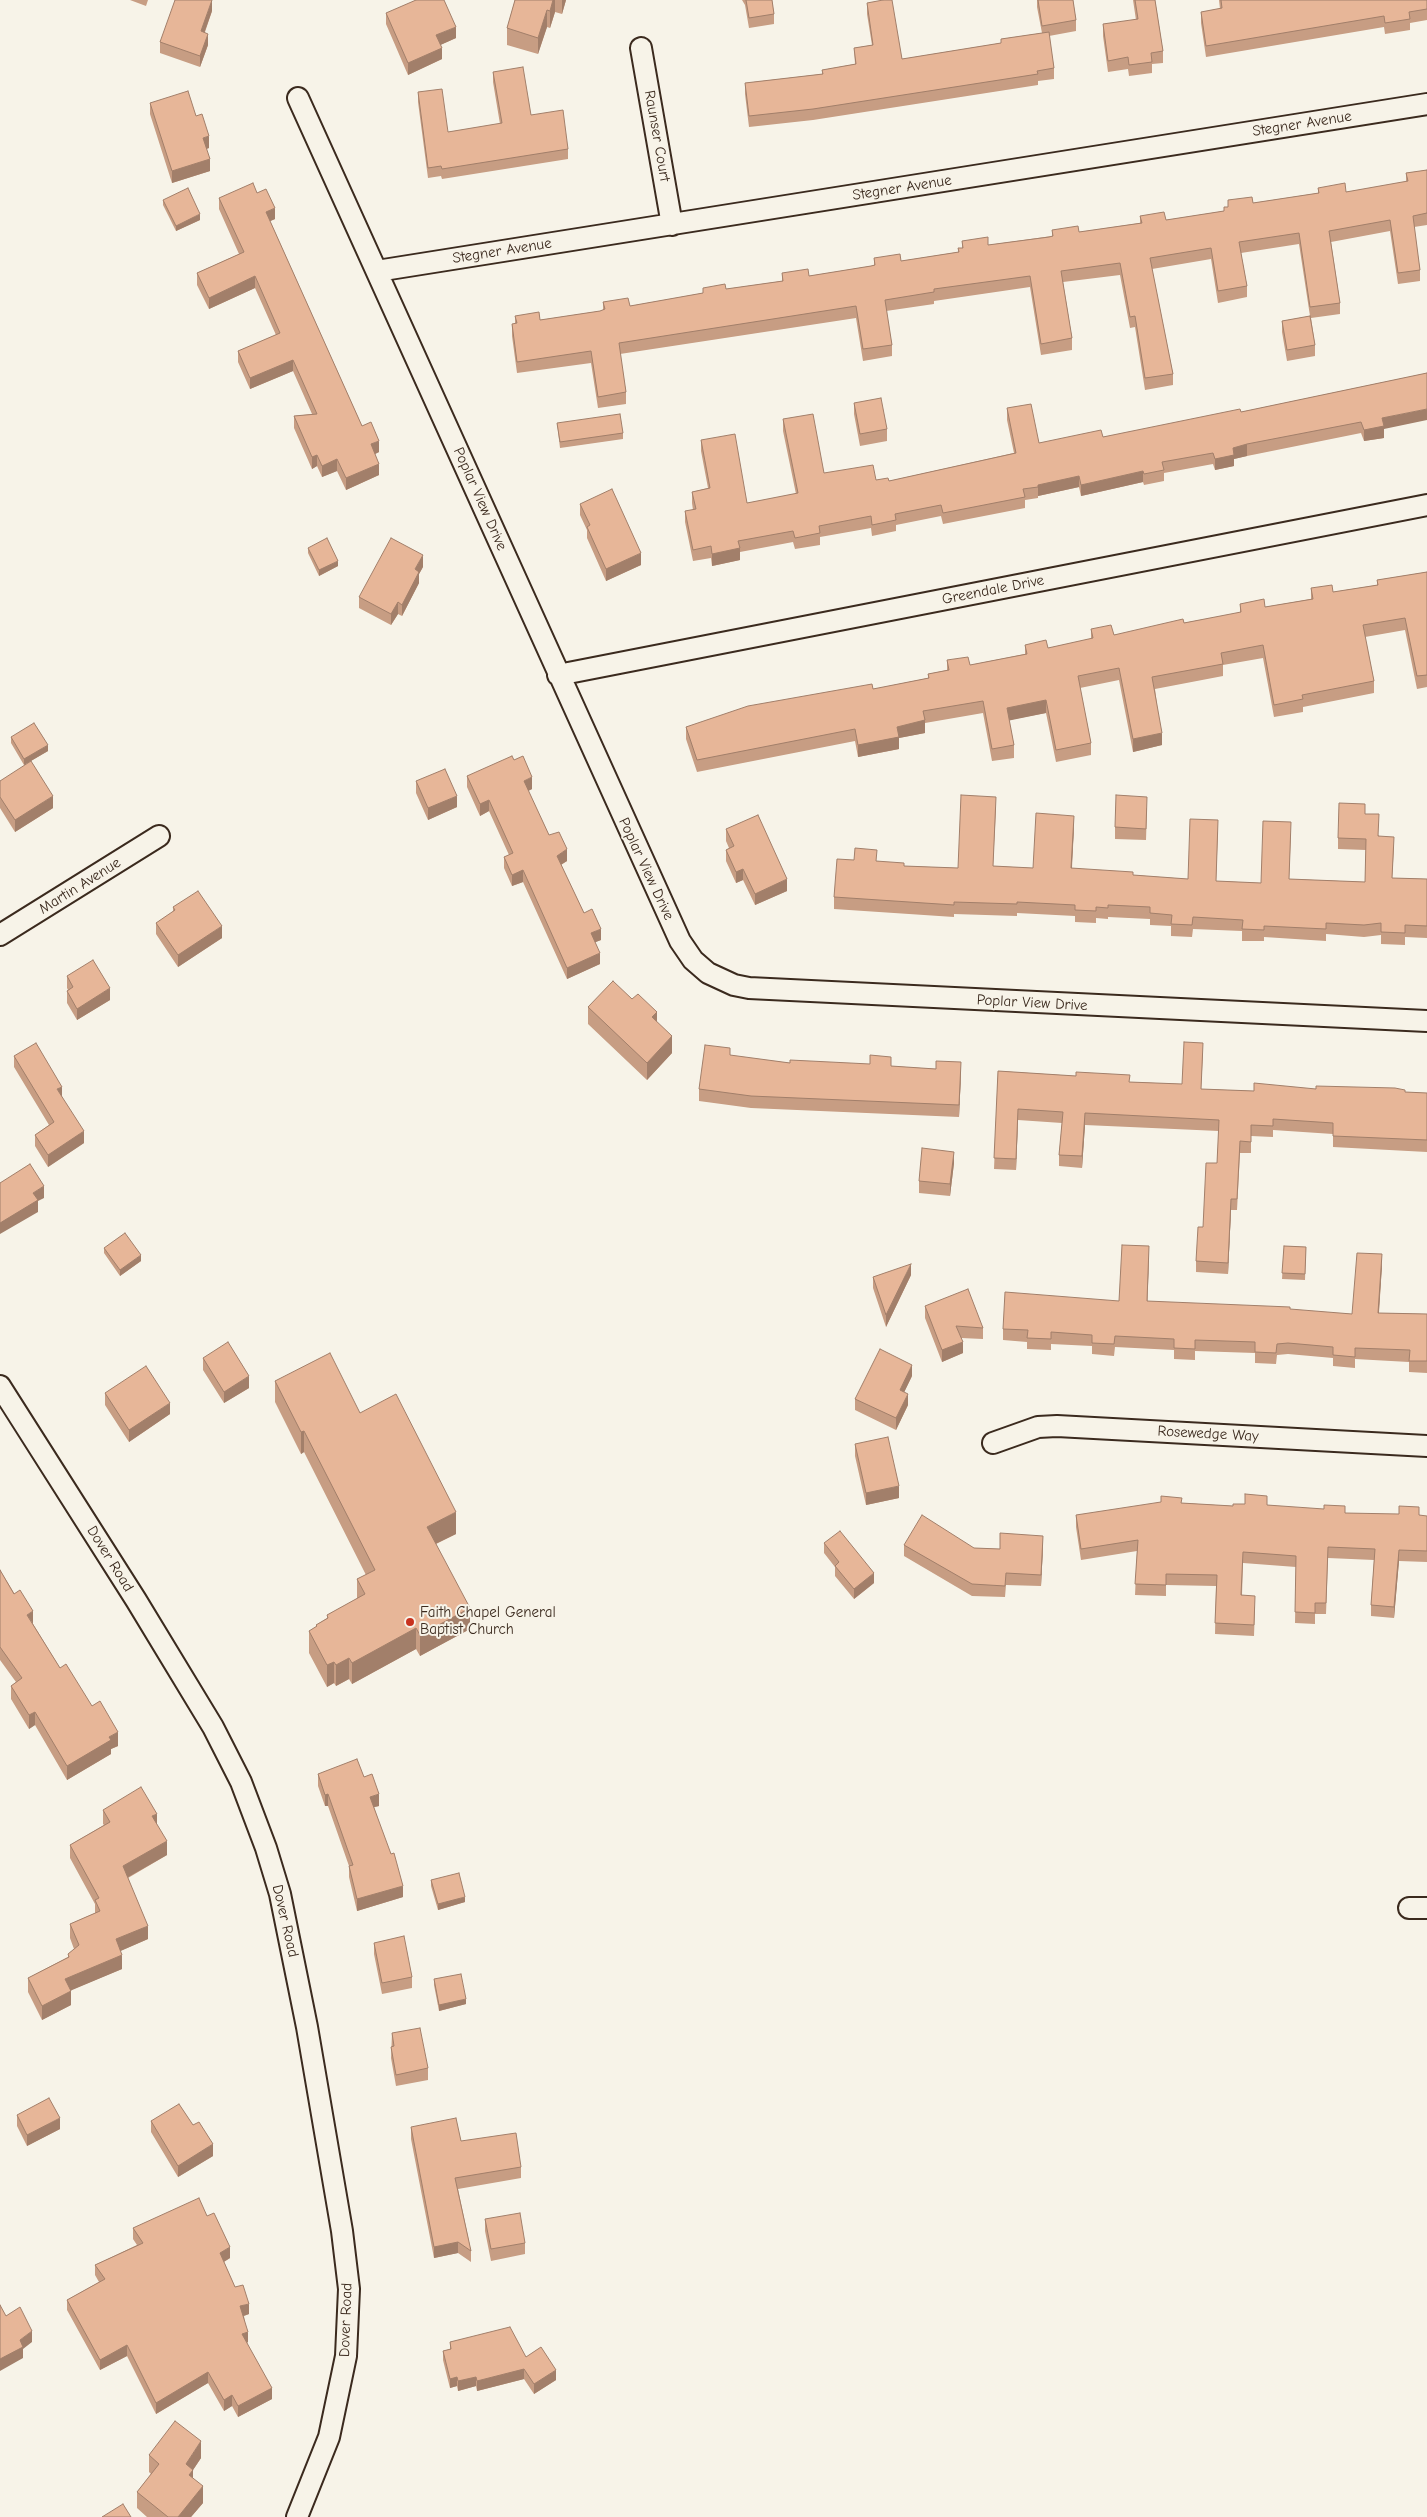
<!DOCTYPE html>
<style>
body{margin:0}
canvas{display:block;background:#f7f3e8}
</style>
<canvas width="1427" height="2517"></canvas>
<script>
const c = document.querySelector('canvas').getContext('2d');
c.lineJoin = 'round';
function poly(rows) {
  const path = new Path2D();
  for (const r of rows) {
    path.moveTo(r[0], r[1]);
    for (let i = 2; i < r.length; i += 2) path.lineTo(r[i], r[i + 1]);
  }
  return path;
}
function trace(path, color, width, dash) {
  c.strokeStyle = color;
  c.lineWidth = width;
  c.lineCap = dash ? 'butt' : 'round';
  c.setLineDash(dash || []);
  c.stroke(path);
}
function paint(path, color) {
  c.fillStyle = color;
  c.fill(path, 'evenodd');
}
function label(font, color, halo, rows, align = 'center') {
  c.font = font + ' "Comic Neue",sans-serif';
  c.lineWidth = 4;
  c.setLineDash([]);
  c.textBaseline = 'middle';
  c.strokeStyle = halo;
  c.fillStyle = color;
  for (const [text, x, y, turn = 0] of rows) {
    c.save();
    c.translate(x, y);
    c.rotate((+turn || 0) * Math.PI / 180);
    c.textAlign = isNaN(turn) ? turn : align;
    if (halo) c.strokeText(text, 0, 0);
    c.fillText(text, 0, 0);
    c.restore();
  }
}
const minor = poly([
 [641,48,672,225],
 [298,98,680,941,693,960,708,973,734,985,749,988,1427,1021],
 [377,271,1427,104],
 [558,675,1427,505],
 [0,935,159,836],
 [0,1386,136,1600,213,1727,241,1782,266,1848,280,1894,307,2027,342,2231,349,2289,346,2356,329,2437,297,2517],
 [993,1443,1038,1427,1057,1426,1427,1446],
 [1409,1908,1427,1908]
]);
trace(minor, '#3b2a1e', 24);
trace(minor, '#f7f3e8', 20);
paint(poly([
 [130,0,148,0,146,6],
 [515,0,566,0,562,14,555,12,550,28,547,27,538,54,507,45,507,28],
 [742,0,772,0,774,14,774,24,749,28,745,5],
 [1037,0,1073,0,1076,20,1076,31,1049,36,1054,68,1054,79,1038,81,1038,85,813,120,749,127,745,94,745,83,822,74,822,70,855,64,854,48,872,45,867,14,867,3,902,59,1001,43,1001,39,1042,33,1037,7],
 [1133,0,1155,0,1163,51,1163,63,1152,64,1152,73,1129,76,1128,69,1108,72,1103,36,1103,24,1136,20],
 [1219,0,1427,0,1427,20,1410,23,1410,30,1385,34,1384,27,1206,57,1201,23,1201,12,1220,9],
 [212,11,205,32,208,45,200,67,160,53,160,42],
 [386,13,456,38,440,45,442,59,408,75,386,24],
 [493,72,531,115,568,149,568,159,442,179,441,176,428,178,418,102,418,92,448,132,500,124,493,82],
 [150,103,209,148,206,149,210,171,172,183,150,114],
 [1427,170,1427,225,1414,227,1420,270,1420,281,1398,284,1390,231,1331,242,1340,303,1340,314,1311,318,1315,345,1315,356,1287,361,1282,332,1282,321,1310,316,1299,244,1241,253,1247,286,1247,297,1218,303,1211,259,1152,269,1173,374,1173,385,1145,390,1135,327,1130,328,1120,275,1063,282,1072,338,1072,350,1041,355,1030,287,934,301,934,304,886,311,892,345,892,356,863,361,856,318,620,354,626,392,626,404,598,408,591,363,517,373,512,336,512,324,515,324,515,316,540,320,600,311,603,310,603,302,630,306,703,293,703,288,726,289,782,281,782,273,809,276,871,266,874,265,874,258,901,261,958,252,958,248,962,248,962,241,988,245,1052,236,1052,230,1079,232,1140,223,1140,216,1166,220,1224,211,1224,207,1228,207,1228,200,1253,203,1318,193,1318,188,1346,192,1406,182,1406,173],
 [257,193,275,219,270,221,362,426,379,452,375,454,379,475,346,490,337,471,322,477,317,466,312,469,294,428,294,416,312,414,293,371,250,389,238,362,238,351,276,335,255,288,209,309,197,285,197,273,239,254,219,209,219,198],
 [163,200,200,220,176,231,163,205],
 [1427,373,1384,429,1384,438,1364,441,1361,433,1247,456,1234,459,1234,466,1215,470,1213,464,1164,473,1164,481,1144,485,1143,482,1081,496,1079,487,1038,496,1038,498,1025,500,1025,508,943,524,941,516,896,525,896,531,872,536,871,528,820,537,820,545,795,549,793,542,740,552,740,560,712,566,711,558,693,561,685,522,685,511,693,510,692,503,692,492,708,488,701,451,701,440,747,503,796,494,783,431,783,419,824,473,876,480,889,481,1014,453,1007,420,1007,408,1039,443,1103,437,1241,412],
 [854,403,887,429,887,441,860,446,854,414],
 [557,423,623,433,623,439,560,448],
 [580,504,641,565,606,581,587,538,587,530,580,515],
 [308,548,338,566,319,576,308,553],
 [423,567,419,574,419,583,402,616,398,614,391,625,359,608,359,597],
 [1427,572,1427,687,1417,689,1405,630,1365,637,1374,681,1374,693,1303,707,1303,712,1274,717,1263,658,1223,665,1223,676,1155,689,1162,745,1133,752,1119,680,1080,688,1091,743,1091,755,1056,762,1046,713,1009,720,1014,745,1014,758,992,761,983,713,925,723,925,733,899,738,899,749,858,757,855,741,697,772,686,739,686,727,928,678,928,674,947,670,947,660,970,665,1025,654,1025,645,1048,648,1091,639,1091,629,1114,635,1240,613,1240,604,1265,607,1311,599,1311,588,1333,592,1377,585,1377,580],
 [11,737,48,751,24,765,11,743],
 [514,760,532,789,528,791,549,835,567,861,561,865,584,913,601,940,595,942,600,964,567,979,523,882,512,886,504,868,504,857,509,855,489,811,480,816,467,787,467,776],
 [0,781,53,808,15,832,0,808],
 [416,781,457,807,428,820,416,793],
 [996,808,993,866,1033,868,1074,827,1072,868,1133,875,1188,879,1218,831,1216,881,1261,883,1291,833,1289,879,1365,882,1366,850,1338,849,1338,838,1365,814,1379,836,1394,848,1392,878,1427,879,1427,938,1405,937,1405,945,1381,944,1381,935,1364,937,1326,934,1326,941,1264,937,1264,941,1242,941,1242,931,1193,929,1192,937,1171,936,1171,926,1150,925,1150,919,1108,917,1108,919,1096,918,1096,923,1075,922,1075,916,1017,913,1017,916,954,914,954,917,834,909,834,897,877,861,904,866,958,868],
 [1147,808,1146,840,1115,839,1115,827],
 [726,829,787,891,755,905,743,880,736,883,726,861,726,850,729,848,726,841],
 [173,907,222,938,178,967,156,934,156,923,173,912],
 [67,976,110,1000,77,1020,67,1003,67,991,68,990,67,988],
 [588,1007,657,1022,672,1053,647,1080,588,1024],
 [1203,1054,1201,1089,1254,1091,1316,1089,1427,1093,1427,1152,1333,1147,1333,1134,1273,1130,1273,1137,1251,1136,1251,1153,1240,1153,1237,1210,1231,1210,1228,1274,1196,1272,1196,1261,1203,1227,1217,1163,1219,1131,1085,1125,1082,1168,1059,1166,1059,1155,1062,1123,1018,1120,1016,1170,994,1169,998,1071,1076,1076,1130,1082,1182,1084],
 [14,1056,62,1097,84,1143,48,1167,35,1146,35,1135,49,1125,14,1067],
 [730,1056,790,1063,891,1066,936,1069,961,1074,959,1117,751,1108,699,1101,699,1089],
 [954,1163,950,1196,919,1193,919,1181],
 [1284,1246,1306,1247,1305,1280,1282,1279],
 [104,1248,141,1261,120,1276,104,1253],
 [1149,1258,1147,1301,1352,1314,1382,1265,1379,1313,1427,1314,1427,1373,1409,1372,1409,1362,1355,1359,1355,1368,1333,1366,1333,1358,1288,1354,1277,1355,1276,1364,1255,1363,1255,1353,1195,1351,1195,1360,1174,1359,1174,1350,1115,1347,1114,1356,1092,1354,1092,1346,1051,1344,1051,1350,1027,1349,1027,1342,1003,1340,1003,1329,1119,1301],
 [911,1275,886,1327,873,1288,873,1277],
 [925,1306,983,1328,983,1339,961,1338,963,1353,942,1362,925,1318],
 [203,1358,249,1388,224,1403,203,1370],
 [912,1376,904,1392,908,1405,896,1430,855,1410,855,1399],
 [275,1381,360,1413,456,1534,436,1544,470,1629,420,1656,416,1649,352,1684,349,1679,336,1686,334,1683,327,1687,309,1653,309,1631,316,1627,316,1625,327,1618,327,1615,357,1599,357,1579,366,1575,304,1452,301,1454,275,1402],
 [105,1393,170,1414,129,1442,105,1405],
 [855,1444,899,1498,866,1505,855,1456],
 [1182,1503,1233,1506,1267,1505,1345,1513,1427,1516,1427,1562,1399,1561,1394,1618,1371,1616,1371,1605,1374,1560,1328,1558,1326,1614,1315,1614,1315,1624,1295,1623,1296,1567,1243,1563,1242,1595,1255,1607,1254,1636,1215,1634,1216,1586,1166,1585,1166,1596,1135,1595,1137,1551,1081,1560,1076,1527,1076,1515],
 [824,1543,874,1583,854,1599,835,1576,835,1567,824,1553],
 [904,1545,1000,1549,1043,1547,1041,1586,1006,1585,1005,1597,972,1596,904,1556],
 [0,1570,60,1668,118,1746,111,1749,111,1754,67,1780,35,1725,29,1729,11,1699,11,1686,16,1682,0,1660],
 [318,1774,364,1777,379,1806,374,1807,403,1897,357,1911,349,1877,349,1866,328,1806,325,1806,318,1786],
 [103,1810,157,1825,167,1855,128,1878,148,1939,120,1951,122,1969,71,1990,71,2005,42,2020,28,1992,28,1978,68,1957,68,1954,74,1949,70,1938,70,1924,95,1913,95,1904,70,1858,70,1845,104,1825,103,1824],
 [431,1880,465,1902,438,1910,431,1886],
 [374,1943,412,1977,412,1988,382,1994,374,1954],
 [434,1979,466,2004,439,2011,434,1985],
 [392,2033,428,2068,428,2080,396,2086,391,2058],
 [17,2115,60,2129,27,2146,17,2126],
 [151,2121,193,2125,213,2156,178,2177,151,2132],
 [411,2127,461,2141,521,2167,521,2178,458,2189,471,2251,471,2262,458,2253,434,2258,411,2139],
 [207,2216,230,2258,224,2262,235,2287,249,2314,244,2316,248,2342,247,2343,272,2399,238,2417,232,2406,224,2411,208,2383,156,2414,127,2356,100,2370,67,2310,67,2300,99,2282,95,2275,95,2265,137,2245,133,2239,133,2228],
 [485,2219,525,2243,525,2254,491,2261,485,2231],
 [450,2342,526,2357,556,2380,534,2394,524,2379,477,2391,476,2386,458,2391,457,2386,450,2388,443,2360,443,2351,450,2349],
 [149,2455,201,2458,193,2470,193,2478,203,2503,191,2517,147,2517,137,2508,137,2492,151,2474,149,2472]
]), '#c79d83');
paint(poly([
 [212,0,212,11,201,42,201,31],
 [553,0,555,0,555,12,550,28,550,11],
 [562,0,566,0,562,14],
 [547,10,547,27,538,54,538,38],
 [456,27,456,38,436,47,436,35],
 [208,34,208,45,200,67,200,56],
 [442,48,442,59,408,75,408,63],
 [209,136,209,148,203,150,203,138],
 [210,159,210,171,172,183,172,171],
 [275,208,275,219,266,223,266,212],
 [200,214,200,220,176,231,176,226],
 [255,276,255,288,209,309,209,298],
 [293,360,293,371,250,389,250,378],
 [1427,409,1427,420,1384,429,1384,438,1364,441,1364,430,1382,418],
 [379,441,379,452,371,456,371,444],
 [1247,444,1247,456,1234,459,1234,466,1215,470,1215,459,1233,448],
 [317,455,317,466,312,469,312,457],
 [337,459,337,471,322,477,322,466],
 [379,464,379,475,346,490,346,478],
 [1143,471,1143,482,1081,496,1081,485],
 [1079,476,1079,487,1038,496,1038,485],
 [740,548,740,560,712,566,712,554],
 [641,553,641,565,606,581,606,569],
 [423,555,423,567,419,574,419,583,402,616,402,605,415,569],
 [338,561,338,566,319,576,319,570],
 [398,602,398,614,391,625,391,614],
 [1046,700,1046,713,1007,721,1007,708],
 [925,720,925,733,899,738,899,749,858,757,858,745,897,727],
 [1162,733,1162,745,1133,752,1133,739],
 [48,745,48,751,24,765,24,759],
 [532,777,532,789,524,793,524,781],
 [53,796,53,808,15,832,15,820],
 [457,796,457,807,428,820,428,808],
 [489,800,489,811,480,816,480,804],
 [1074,816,1074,827,1071,880,1071,868],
 [567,849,567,861,557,867,557,856],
 [743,869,743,880,736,883,736,872],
 [523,870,523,882,512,886,512,875],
 [787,879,787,891,755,905,755,894],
 [222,926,222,938,178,967,178,955],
 [601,929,601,940,591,944,591,933],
 [600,953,600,964,567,979,567,968],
 [110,988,110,1000,77,1020,77,1009],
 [657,1012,657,1028,652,1017],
 [672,1036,672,1053,647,1080,647,1063],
 [961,1062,961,1074,959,1117,959,1105],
 [62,1087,62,1098,57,1089],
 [1018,1109,1018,1120,1016,1170,1016,1159],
 [1085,1113,1085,1125,1082,1168,1082,1156],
 [84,1131,84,1143,48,1167,48,1155],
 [954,1152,954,1163,950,1196,950,1184],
 [44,1186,44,1198,38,1201,38,1212,0,1234,0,1223,33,1193],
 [1231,1199,1231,1210,1228,1274,1228,1263],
 [1149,1246,1149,1258,1147,1313,1147,1301],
 [1382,1254,1382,1265,1378,1324,1378,1313],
 [141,1255,141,1261,120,1276,120,1270],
 [911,1264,911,1275,886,1327,886,1315],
 [963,1342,963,1353,942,1362,942,1350],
 [912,1365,912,1376,900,1401,900,1390],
 [249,1376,249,1388,224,1403,224,1392],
 [908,1394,908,1405,896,1430,896,1418],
 [170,1403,170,1414,129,1442,129,1430],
 [304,1431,304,1452,301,1454,301,1432],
 [899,1486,899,1498,866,1505,866,1493],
 [456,1512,456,1534,427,1548,427,1527],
 [1043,1536,1043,1547,1041,1586,1041,1575],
 [1399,1550,1399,1561,1394,1618,1394,1607],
 [874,1573,874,1583,854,1599,854,1589],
 [470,1608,470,1629,420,1656,420,1635],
 [33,1611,33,1624,27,1615],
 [416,1628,416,1649,352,1684,352,1663],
 [349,1658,349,1679,336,1686,336,1665],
 [334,1662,334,1683,327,1687,327,1665],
 [35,1712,35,1725,29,1729,29,1715],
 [118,1732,118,1746,111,1749,111,1754,67,1780,67,1766,109,1737],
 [328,1794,328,1806,325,1806,325,1795],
 [379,1794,379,1806,370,1808,370,1797],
 [157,1814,157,1828,152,1816],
 [167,1841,167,1855,123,1880,123,1866],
 [403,1886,403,1897,357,1911,357,1899],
 [465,1897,465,1902,438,1910,438,1904],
 [148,1926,148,1939,116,1953,116,1939],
 [122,1955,122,1969,65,1993,65,1979],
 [71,1991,71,2005,42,2020,42,2006],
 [466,1999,466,2004,439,2011,439,2005],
 [60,2118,60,2129,27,2146,27,2135],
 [213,2144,213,2156,178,2177,178,2166],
 [458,2242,458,2253,434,2258,434,2247],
 [230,2247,230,2258,220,2264,220,2253],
 [249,2304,249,2314,240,2317,240,2306],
 [32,2331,32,2342,23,2349,23,2358,0,2371,0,2359,20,2340],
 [248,2332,248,2342,242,2344,242,2334],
 [127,2345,127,2356,100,2370,100,2360],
 [524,2369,524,2379,477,2391,477,2381],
 [556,2370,556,2380,534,2394,534,2384],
 [208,2372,208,2383,156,2414,156,2403],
 [457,2377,457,2386,450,2388,450,2379],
 [476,2377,476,2386,458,2391,458,2381],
 [272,2388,272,2399,238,2417,238,2406],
 [232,2395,232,2406,224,2411,224,2400],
 [201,2441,201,2458,193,2470,193,2487,186,2464],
 [203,2486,203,2503,191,2517,178,2517]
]), '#a27f6a');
const building = poly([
 [175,0,212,0,201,31,208,34,200,56,160,42,175,0],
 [416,0,444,0,456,27,436,35,442,48,408,63,386,13,416,0],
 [515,0,553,0,550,11,547,10,538,38,507,28,515,0],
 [746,0,772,0,774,14,749,18,746,0],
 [883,0,892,0,902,59,1001,43,1001,39,1049,32,1054,68,1037,71,1038,74,813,109,749,116,745,83,823,74,822,70,856,64,854,48,873,45,867,3,883,0],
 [1038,0,1073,0,1076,20,1042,26,1038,0],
 [1135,0,1155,0,1163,51,1151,53,1152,62,1129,65,1128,57,1108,61,1103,24,1138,19,1135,0],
 [1221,0,1427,0,1427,9,1409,12,1410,19,1385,23,1384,16,1206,46,1201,12,1222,8,1221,0],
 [523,67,531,115,563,110,568,149,442,169,441,166,428,168,418,92,442,89,448,132,502,123,493,72,523,67],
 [188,91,196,116,202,114,209,136,203,138,210,159,172,171,150,103,188,91],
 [1427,170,1427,213,1413,216,1420,270,1398,273,1390,220,1329,231,1340,303,1310,307,1299,233,1239,242,1247,286,1218,291,1211,248,1150,258,1173,374,1145,378,1135,316,1130,317,1120,263,1061,271,1072,338,1041,344,1030,276,934,289,934,292,885,300,892,345,863,349,856,306,619,343,626,392,598,397,591,351,517,362,512,324,517,323,515,316,539,312,540,320,600,311,605,309,603,302,628,298,630,306,703,293,703,288,725,284,726,289,783,281,782,273,808,269,809,276,871,266,875,265,874,258,900,254,901,261,959,252,958,248,963,248,962,241,988,237,988,245,1049,237,1053,236,1052,230,1078,226,1079,232,1142,223,1140,216,1164,212,1166,220,1224,211,1224,207,1228,207,1228,200,1252,197,1253,203,1319,193,1318,188,1345,183,1346,192,1408,181,1406,173,1427,170],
 [253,183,257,193,266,189,275,208,266,212,362,426,371,422,379,441,371,444,379,464,346,478,337,459,322,466,317,455,312,457,294,416,317,414,293,360,250,378,238,351,280,333,255,276,209,298,197,273,244,252,219,198,253,183],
 [188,188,200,214,176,226,163,200,188,188],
 [1310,316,1315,345,1287,350,1282,321,1310,316],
 [1427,373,1427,409,1382,418,1384,426,1364,430,1361,422,1247,444,1233,448,1234,455,1215,459,1213,453,1162,462,1164,470,1144,474,1143,471,1081,485,1079,476,1038,485,1038,487,1023,489,1025,497,943,513,941,505,895,514,896,520,872,525,871,516,819,526,820,533,795,538,793,531,738,541,740,548,712,554,711,546,693,550,685,511,696,509,692,492,710,488,701,440,735,434,747,503,798,493,783,419,813,414,824,473,873,465,876,480,888,478,889,481,1016,453,1007,408,1031,404,1039,443,1101,430,1103,437,1240,409,1241,412,1427,373],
 [881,398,887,429,860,434,854,403,881,398],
 [620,414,623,433,560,442,557,423,620,414],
 [612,489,641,553,606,569,587,527,590,525,580,504,612,489],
 [327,538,338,561,319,570,308,548,327,538],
 [391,538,423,555,415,569,419,572,402,605,398,602,391,614,359,597,391,538],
 [1427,572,1427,675,1417,676,1405,618,1363,625,1374,681,1302,695,1303,699,1274,705,1263,645,1221,653,1223,664,1152,677,1162,733,1133,739,1119,668,1078,676,1091,743,1056,750,1046,700,1007,708,1014,745,992,749,983,701,923,711,925,720,897,727,899,737,858,745,855,729,697,760,686,727,748,706,872,684,873,689,929,678,928,674,949,670,947,660,968,657,970,665,1027,654,1025,645,1046,640,1048,648,1093,638,1091,629,1111,625,1114,635,1183,619,1184,623,1241,612,1240,604,1264,599,1265,607,1313,599,1311,588,1332,585,1333,592,1378,585,1377,580,1427,572],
 [34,723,48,745,24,759,11,737,34,723],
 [512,756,514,760,523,756,532,777,524,781,549,835,559,832,567,849,557,856,584,913,592,909,601,929,591,933,600,953,567,968,523,870,512,875,504,857,513,853,489,800,480,804,467,776,512,756],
 [31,761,53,796,15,820,0,797,0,781,31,761],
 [445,769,457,796,428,808,416,781,445,769],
 [961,795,996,797,993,866,1033,868,1036,813,1074,816,1071,868,1133,872,1133,875,1188,879,1190,819,1218,820,1216,881,1261,883,1263,821,1291,822,1289,879,1365,882,1366,839,1338,838,1339,803,1365,804,1365,814,1379,814,1378,836,1394,837,1392,878,1427,879,1427,926,1405,925,1405,933,1381,932,1381,923,1364,925,1326,923,1326,929,1264,926,1264,930,1242,929,1243,920,1193,917,1192,925,1171,924,1172,915,1150,913,1150,907,1108,905,1108,908,1096,907,1096,911,1075,910,1075,905,1017,902,1017,904,954,902,954,905,834,897,837,859,854,860,855,848,877,850,876,861,904,863,904,866,958,868,961,795],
 [1116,795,1147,797,1146,829,1115,827,1116,795],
 [758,815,787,879,755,894,743,869,736,872,726,850,734,846,726,829,758,815],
 [198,891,222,926,178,955,156,923,175,910,173,907,198,891],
 [93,960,110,988,77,1009,67,991,73,987,67,976,93,960],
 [613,981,632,999,638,994,657,1012,652,1017,672,1036,647,1063,588,1007,613,981],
 [1184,1042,1203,1043,1201,1089,1254,1091,1254,1083,1316,1089,1316,1086,1395,1088,1405,1090,1405,1092,1427,1093,1427,1140,1333,1136,1333,1123,1273,1119,1273,1126,1251,1125,1251,1142,1240,1141,1237,1199,1231,1199,1228,1263,1196,1261,1198,1227,1203,1227,1206,1163,1217,1163,1219,1120,1085,1113,1082,1156,1059,1155,1063,1112,1018,1109,1016,1159,994,1158,998,1071,1076,1076,1076,1072,1130,1075,1129,1082,1182,1084,1184,1042],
 [36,1043,62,1087,57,1089,84,1131,48,1155,35,1135,54,1122,14,1056,36,1043],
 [705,1045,730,1048,730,1055,790,1063,790,1060,870,1064,870,1055,891,1057,891,1066,936,1069,936,1061,961,1062,959,1105,751,1096,699,1089,705,1045],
 [922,1148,954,1152,950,1184,919,1181,922,1148],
 [30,1164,44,1186,33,1193,38,1200,0,1223,0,1183,30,1164],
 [125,1233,141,1255,120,1270,104,1248,125,1233],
 [1122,1245,1149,1246,1147,1301,1290,1307,1290,1309,1352,1314,1357,1253,1382,1254,1378,1313,1427,1314,1427,1361,1409,1361,1410,1350,1355,1348,1355,1357,1333,1355,1333,1347,1288,1343,1277,1344,1276,1353,1255,1352,1255,1342,1195,1340,1195,1349,1174,1348,1174,1339,1115,1336,1114,1344,1092,1343,1092,1335,1051,1332,1051,1339,1027,1338,1028,1330,1003,1329,1005,1292,1119,1301,1122,1245],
 [1284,1246,1306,1247,1305,1274,1282,1273,1284,1246],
 [911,1264,886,1315,873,1277,911,1264],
 [968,1289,983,1328,956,1326,963,1342,942,1350,925,1306,968,1289],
 [228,1342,249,1376,224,1392,203,1358,228,1342],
 [880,1349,912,1365,900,1390,908,1394,896,1418,855,1399,880,1349],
 [330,1353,360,1413,396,1394,456,1512,427,1527,470,1608,420,1635,416,1628,352,1663,349,1658,336,1665,334,1662,327,1665,309,1631,317,1626,316,1625,328,1618,327,1615,365,1594,357,1579,375,1570,304,1431,301,1432,275,1381,330,1353],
 [146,1366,170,1403,129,1430,105,1393,146,1366],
 [888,1437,899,1486,866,1493,855,1444,888,1437],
 [1245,1494,1267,1496,1267,1505,1324,1509,1324,1505,1345,1506,1345,1513,1399,1514,1399,1506,1419,1507,1419,1515,1427,1516,1427,1551,1399,1550,1394,1607,1371,1605,1375,1549,1328,1547,1326,1603,1315,1603,1315,1613,1295,1612,1296,1556,1243,1552,1241,1595,1255,1596,1254,1625,1215,1623,1217,1575,1166,1574,1166,1585,1135,1584,1138,1540,1081,1549,1076,1515,1161,1502,1161,1496,1182,1498,1181,1503,1233,1506,1233,1504,1245,1504,1245,1494],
 [922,1515,974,1548,1000,1549,1000,1533,1043,1536,1041,1575,1006,1573,1005,1586,972,1584,904,1545,922,1515],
 [840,1531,874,1573,854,1589,835,1566,839,1562,824,1543,840,1531],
 [0,1570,14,1594,20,1590,33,1611,27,1615,60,1668,66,1664,92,1706,100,1701,118,1732,109,1737,111,1740,67,1766,35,1712,29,1715,11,1686,22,1678,0,1647,0,1570],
 [357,1759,364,1777,372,1774,379,1794,370,1797,391,1854,394,1853,403,1886,357,1899,349,1866,353,1865,328,1794,325,1795,318,1774,357,1759],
 [141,1787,157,1814,152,1816,167,1841,123,1866,148,1926,116,1939,122,1955,65,1979,71,1991,42,2006,28,1978,69,1957,68,1954,79,1945,70,1924,100,1911,95,1900,99,1898,70,1845,110,1822,103,1810,141,1787],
 [459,1873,465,1897,438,1904,431,1880,459,1873],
 [404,1936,412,1977,382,1983,374,1943,404,1936],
 [461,1974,466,1999,439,2005,434,1979,461,1974],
 [420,2028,428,2068,396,2075,391,2047,394,2046,392,2033,420,2028],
 [49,2098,60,2118,27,2135,17,2115,49,2098],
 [179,2104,193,2125,199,2122,213,2144,178,2166,151,2121,179,2104],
 [456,2118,461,2141,516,2133,521,2167,455,2178,471,2251,458,2242,434,2247,411,2127,456,2118],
 [199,2198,207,2216,214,2213,230,2247,220,2253,235,2287,243,2285,249,2304,240,2306,248,2332,242,2334,272,2388,238,2406,232,2395,224,2400,208,2372,156,2403,127,2345,100,2360,67,2300,105,2279,95,2265,143,2243,133,2228,199,2198],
 [520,2213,525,2243,491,2249,485,2219,520,2213],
 [0,2305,6,2316,20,2307,32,2331,20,2340,23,2347,0,2359,0,2305],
 [510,2327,526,2357,541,2347,556,2370,534,2384,524,2369,477,2381,476,2377,458,2381,457,2377,450,2379,443,2351,451,2349,450,2342,510,2327],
 [175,2421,201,2441,186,2464,193,2470,189,2475,203,2486,178,2517,168,2517,137,2492,159,2464,149,2455,175,2421],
 [123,2504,131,2517,102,2517,123,2504]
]);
paint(building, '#e7b698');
trace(building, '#a27f6a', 1);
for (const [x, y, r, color] of [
 [410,1622,5,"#c8321e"]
]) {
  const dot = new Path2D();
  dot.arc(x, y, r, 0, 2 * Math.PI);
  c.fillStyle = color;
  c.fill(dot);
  trace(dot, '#f7f3e8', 2);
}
label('15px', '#3b2a1e', '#f7f3e8', [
 ["Stegner Avenue",1302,124,-9],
 ["Raunser Court",657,136,80],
 ["Stegner Avenue",902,188,-9],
 ["Stegner Avenue",502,251,-9],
 ["Poplar View Drive",480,499,66],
 ["Greendale Drive",993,590,-11],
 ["Poplar View Drive",646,869,65],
 ["Martin Avenue",80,886,-32],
 ["Poplar View Drive",1032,1003,3],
 ["Rosewedge Way",1208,1434,3],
 ["Dover Road",110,1559,58],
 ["Dover Road",285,1921,77],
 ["Dover Road",346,2320,-88]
]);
label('15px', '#3b2a1e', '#f7f3e8', [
 ["Faith Chapel General",420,1613],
 ["Baptist Church",420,1630]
], 'left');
</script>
